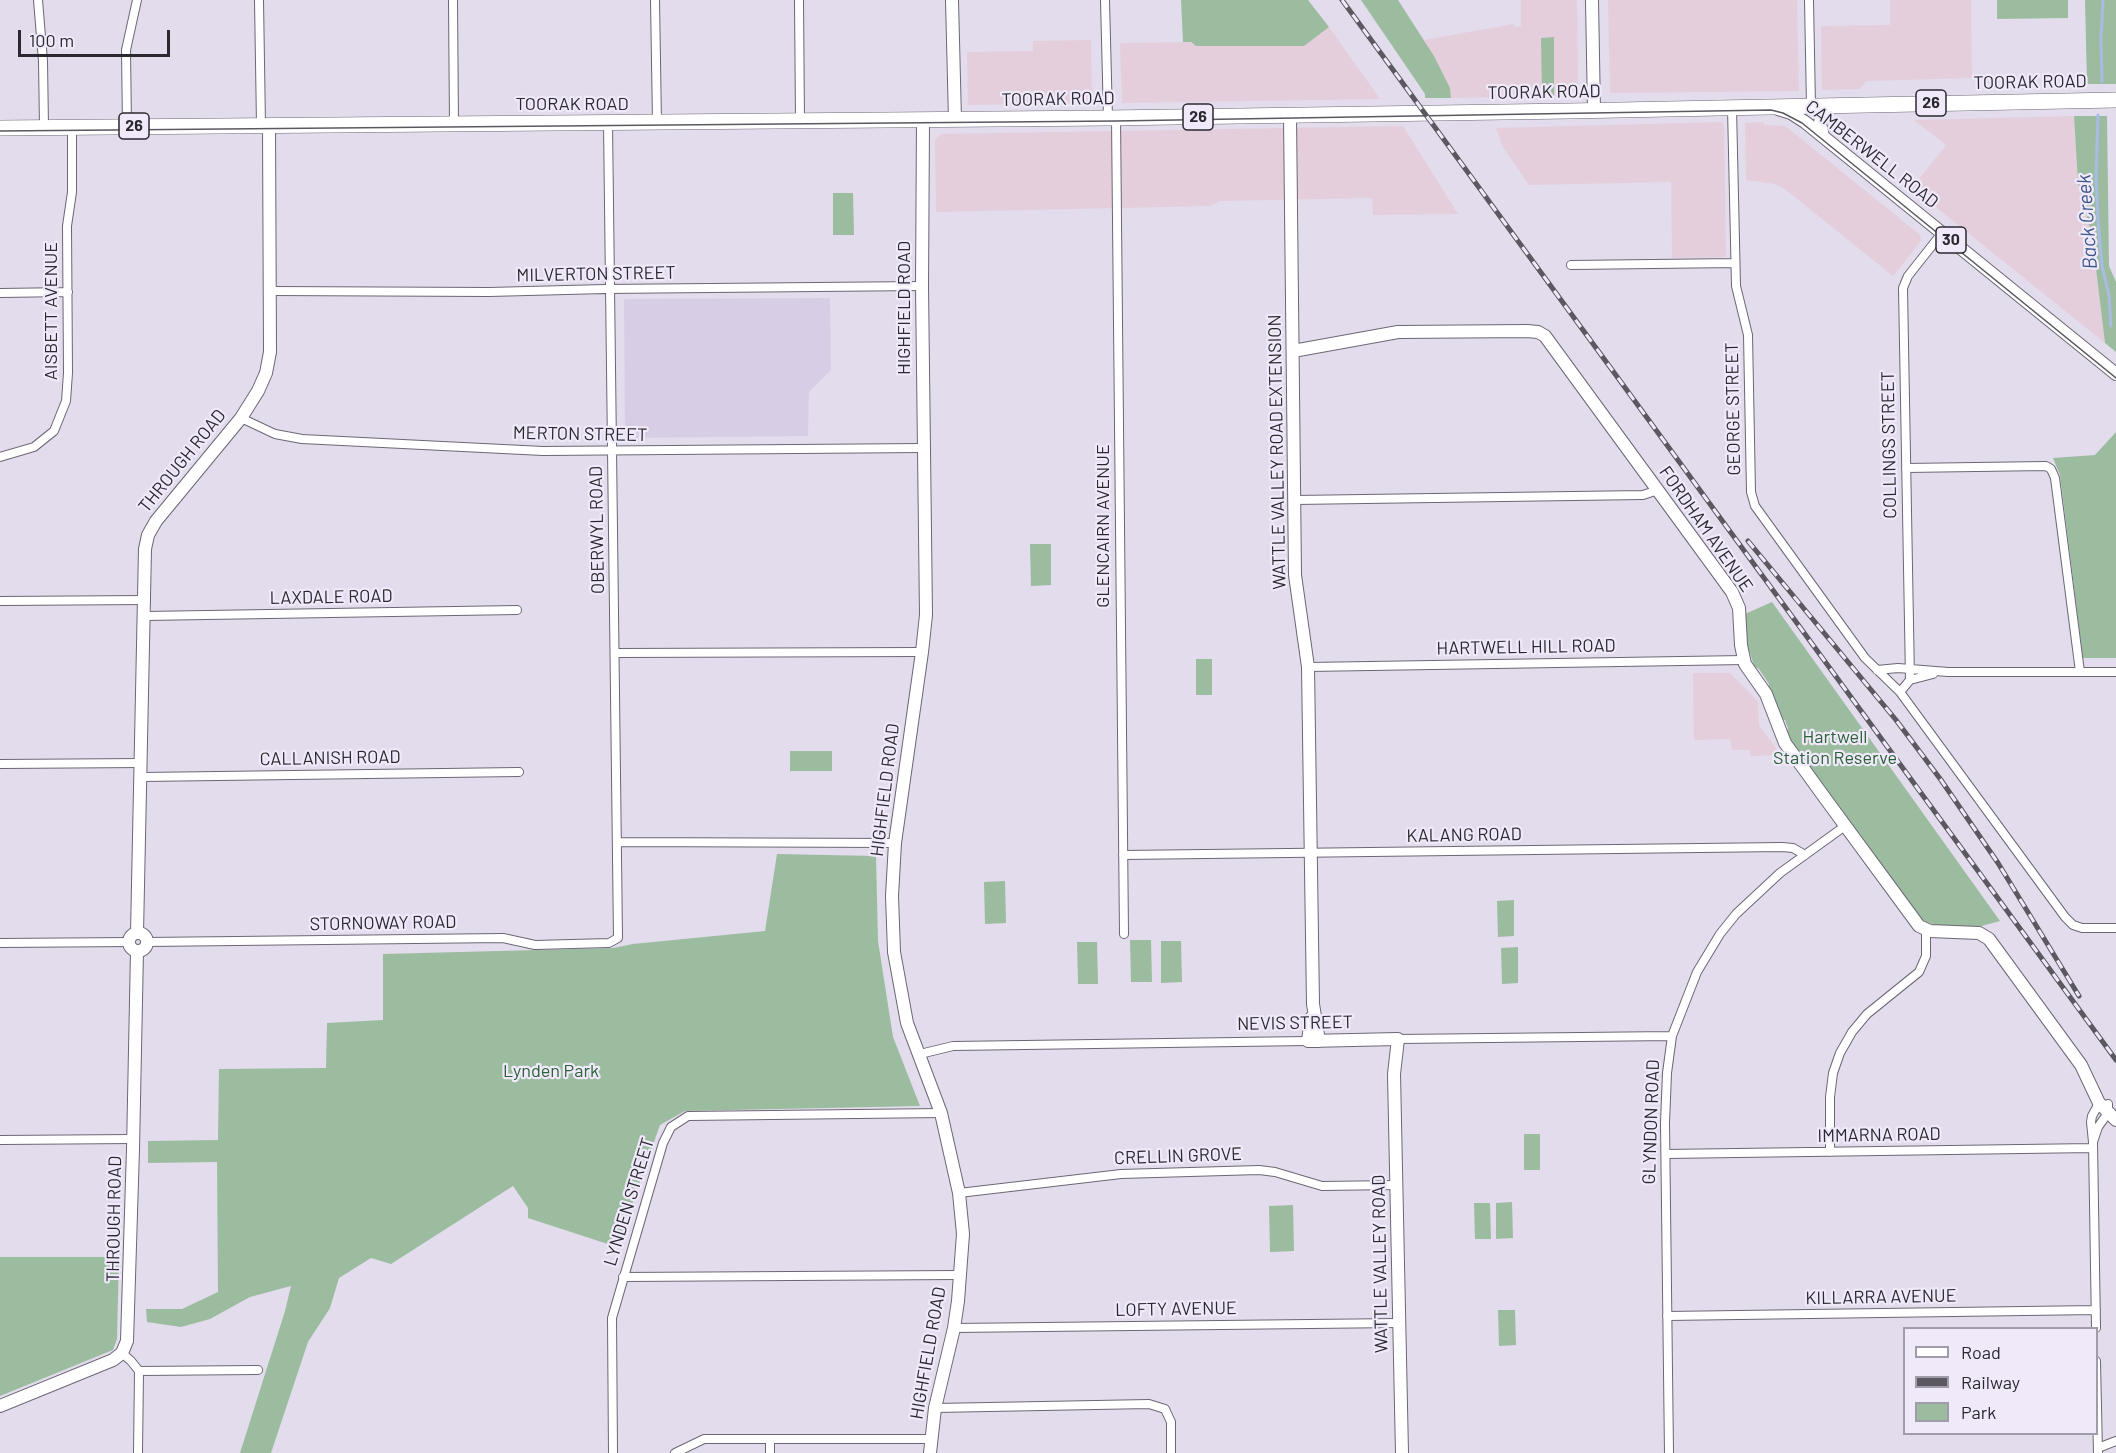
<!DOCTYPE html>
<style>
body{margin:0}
#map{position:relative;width:2116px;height:1453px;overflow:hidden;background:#e2dcec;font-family:Barlow,sans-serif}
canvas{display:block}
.legend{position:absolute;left:1903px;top:1327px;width:195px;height:108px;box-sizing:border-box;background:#efe9fa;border:2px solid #a19ca9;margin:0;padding:8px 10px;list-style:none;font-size:18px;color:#2b292f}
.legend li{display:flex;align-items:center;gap:12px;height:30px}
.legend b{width:30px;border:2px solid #a19ca9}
.scale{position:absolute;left:18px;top:30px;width:152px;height:27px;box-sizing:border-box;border:3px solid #2b292f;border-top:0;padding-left:8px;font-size:18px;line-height:21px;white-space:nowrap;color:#2b292f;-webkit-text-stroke:4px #efe9fa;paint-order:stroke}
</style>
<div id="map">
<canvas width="2116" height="1453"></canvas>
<ul class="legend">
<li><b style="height:8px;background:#fff"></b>Road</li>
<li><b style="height:8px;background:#5b5860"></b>Railway</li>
<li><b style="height:16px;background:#9cbca0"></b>Park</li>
</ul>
<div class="scale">100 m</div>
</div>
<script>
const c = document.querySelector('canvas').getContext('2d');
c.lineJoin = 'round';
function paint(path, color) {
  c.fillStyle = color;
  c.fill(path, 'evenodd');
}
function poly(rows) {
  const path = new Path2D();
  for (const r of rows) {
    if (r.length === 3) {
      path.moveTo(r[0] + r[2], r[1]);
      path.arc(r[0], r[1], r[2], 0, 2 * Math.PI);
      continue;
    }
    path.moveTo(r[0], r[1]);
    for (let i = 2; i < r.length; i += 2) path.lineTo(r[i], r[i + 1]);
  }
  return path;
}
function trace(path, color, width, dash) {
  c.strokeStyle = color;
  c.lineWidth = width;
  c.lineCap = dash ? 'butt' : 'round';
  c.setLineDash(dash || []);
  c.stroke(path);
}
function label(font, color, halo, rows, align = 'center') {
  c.font = font + ' Barlow,sans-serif';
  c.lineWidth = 4.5;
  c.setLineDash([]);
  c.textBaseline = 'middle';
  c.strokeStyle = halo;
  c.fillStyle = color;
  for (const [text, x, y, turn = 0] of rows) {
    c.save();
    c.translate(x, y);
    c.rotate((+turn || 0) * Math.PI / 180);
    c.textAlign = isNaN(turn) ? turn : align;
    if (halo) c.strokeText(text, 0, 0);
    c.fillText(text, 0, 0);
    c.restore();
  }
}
paint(poly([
 [1521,0,1577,0,1578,87,1563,96,1451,98,1450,88,1424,40,1514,24,1515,27,1521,26],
 [1608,0,1797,0,1799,91,1610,93],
 [1890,0,1971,0,1972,78,1866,81,1860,89,1822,90,1821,26,1890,25],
 [1329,27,1380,99,1122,103,1120,43,1191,42,1196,46,1303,46],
 [1091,40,1092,103,968,105,967,52,1033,51,1033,41],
 [2074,116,2078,183,2092,236,2105,343,1912,188,1946,145,1914,120],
 [1722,122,1724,127,1726,257,1672,258,1671,182,1529,185,1503,147,1496,128],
 [1764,122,1764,125,1785,126,1789,129,1920,235,1921,241,1893,276,1786,190,1775,184,1746,180,1745,123],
 [1403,126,1458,214,1373,215,1372,198,1220,201,1210,206,936,212,935,140,941,134],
 [1693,673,1730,673,1758,701,1759,725,1781,755,1750,756,1750,750,1732,750,1730,739,1694,740]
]), '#e4cedb');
paint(poly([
 [830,298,831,370,809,392,808,436,629,438,625,435,624,299]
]), '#d7cee5');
paint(poly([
 [1181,0,1308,0,1329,27,1304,46,1196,46,1191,42,1183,42],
 [1361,0,1398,0,1434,56,1450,88,1451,98,1425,98,1425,94],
 [1997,0,2068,0,2068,18,1997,19],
 [2085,0,2116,0,2116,84,2087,84],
 [1554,37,1554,96,1542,96,1541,38],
 [2074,116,2107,116,2109,266,2116,282,2116,352,2105,343,2092,236,2078,183],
 [833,193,853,193,854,235,833,235],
 [2116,432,2116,658,2083,658,2060,475,2053,458,2095,455],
 [1030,544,1051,544,1051,585,1031,586],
 [1772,602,2000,921,1978,927,1939,926,1923,921,1798,753,1787,733,1788,728,1785,720,1780,719,1768,688,1769,684,1759,669,1754,666,1748,646,1745,614],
 [1196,659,1212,659,1212,695,1196,695],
 [790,751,832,751,832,771,790,771],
 [777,854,876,856,878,941,893,1037,920,1106,685,1111,660,1125,617,1247,528,1218,528,1208,513,1186,391,1264,371,1258,339,1278,330,1308,308,1342,271,1453,240,1453,285,1311,291,1286,250,1297,210,1319,181,1327,147,1322,146,1309,182,1309,218,1292,217,1162,148,1163,148,1141,218,1140,219,1069,326,1068,327,1023,383,1020,383,954,613,948,633,944,765,931],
 [1005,881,1006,923,985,924,984,882],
 [1514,900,1514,936,1498,937,1497,901],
 [1130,940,1151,940,1152,982,1131,982],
 [1161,941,1181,941,1182,982,1161,983],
 [1077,942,1097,942,1098,984,1078,984],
 [1518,947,1518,983,1502,984,1501,948],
 [1524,1134,1540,1134,1540,1170,1524,1170],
 [1512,1202,1513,1238,1496,1239,1496,1203],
 [1474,1203,1490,1203,1491,1239,1475,1239],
 [1293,1205,1294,1251,1270,1252,1269,1206],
 [0,1257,119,1257,117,1339,113,1350,0,1396],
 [1498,1310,1515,1310,1516,1345,1499,1346]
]), '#9cbca0');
trace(poly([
 [2102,82,2101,39,2103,0],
 [2098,115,2096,177,2098,220,2102,266,2109,295,2111,326]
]), '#a9bce3', 3);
const street = poly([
 [38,0,43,61,44,127],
 [259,0,261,125],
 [453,0,454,124],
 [655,0,657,122],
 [799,0,800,121],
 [1105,0,1108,118],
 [1809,0,1811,106],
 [1732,108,1736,286,1748,335,1751,492,1755,506,1865,658,1900,692,2065,917,2073,925,2082,928,2116,928],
 [1116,118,1124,934],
 [127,126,126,50,137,0],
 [1571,265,1735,263],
 [271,291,489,292,605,289,922,286],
 [0,293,68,292],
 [241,418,275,434,302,439,543,451,923,448],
 [0,457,34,447,54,431,66,401,68,373,67,226,72,192,72,127],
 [1906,468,2046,466,2051,469,2055,478,2080,672],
 [1295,500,1643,495,1658,490],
 [0,601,146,600],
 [145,616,517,610],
 [615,653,922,652],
 [1308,667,1744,660],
 [1877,670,1898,668,1948,672,2116,672],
 [1910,679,1903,288,1908,276,1942,233],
 [1900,692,1910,680,1933,674],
 [0,764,142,763],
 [142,777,519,772],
 [617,842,895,843],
 [1123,855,1782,847,1793,848,1805,855],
 [147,942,503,938,535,945,609,943,618,938,608,123],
 [0,943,129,942],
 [1398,1039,1672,1036],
 [920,1054,953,1046,1308,1041],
 [0,1140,133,1139],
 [2093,1142,2098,1127,2108,1113,2108,1104,2097,1107,2092,1116,2091,1122,2093,1142,2096,1328],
 [1830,1152,1830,1097,1833,1073,1840,1053,1852,1032,1867,1014,1919,972,1926,956,1926,930],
 [1666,1154,2093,1148],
 [959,1193,1121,1174,1259,1170,1275,1172,1322,1186,1396,1185],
 [623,1277,959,1275],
 [1667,1316,2096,1310],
 [954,1328,1399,1323],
 [122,1353,131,1361,139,1371,138,1453],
 [2096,1361,2098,1453],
 [139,1371,258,1370],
 [935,1408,1149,1404,1165,1409,1171,1422,1171,1453],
 [770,1440,770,1453],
 [2098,1448,2116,1441],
 [613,1453,612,1318,663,1143,671,1127,688,1116,941,1113],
 [675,1453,704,1439,930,1439],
 [1669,1453,1665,1123,1667,1073,1672,1036,1697,972,1720,934,1736,914,1780,873,1845,826]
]);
const secondary = poly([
 [952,0,955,120],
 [1592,0,1594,111],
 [1290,116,1295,575,1308,667,1313,1004,1319,1041],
 [923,120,922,286,926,615,922,652,895,843,892,896,894,952,907,1023,941,1113,959,1193,963,1234,958,1301,954,1328,935,1408,930,1453],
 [1293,351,1398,332,1527,331,1538,332,1545,336,1732,592,1739,608,1741,645,1745,664,1766,694,1785,743,1830,805,1919,926,1930,931,1979,933,1989,939,2081,1065,2099,1103,2116,1120],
 [137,933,145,549,148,535,156,521,241,418,258,391,266,373,270,352,269,125],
 [138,942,9],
 [1311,1018,1308,1041,1398,1039,1394,1074,1402,1453],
 [0,1406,113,1360,122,1353,127,1341,133,1149,137,951]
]);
const primary = poly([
 [1778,109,1791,113,1805,122,2116,374],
 [1823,136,1820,124,1821,116,1826,109,1834,106]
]);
const highway = poly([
 [0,128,1108,118,1570,111,2116,100]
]);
trace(street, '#6d6775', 10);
trace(secondary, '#6d6775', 14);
trace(primary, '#6d6775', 14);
trace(highway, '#6d6775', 16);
trace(street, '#fff', 8);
trace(secondary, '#fff', 12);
trace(primary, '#fff', 12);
trace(highway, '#fff', 15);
trace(poly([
 [0,131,1116,121,1771,110,1783,113,1802,123,2116,378]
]), '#5b5860', 1.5);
const rail = poly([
 [1342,0,2116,1060],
 [1748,541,1896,720,1941,780,1998,863,2079,996]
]);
trace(rail, '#5b5860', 5);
trace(rail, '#efe9fa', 3, [9]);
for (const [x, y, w] of [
 [1931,103,30],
 [1198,117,30],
 [134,126,30],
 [1951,240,30]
]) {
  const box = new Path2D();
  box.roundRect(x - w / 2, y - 13, w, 26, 4.5);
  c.fillStyle = '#efe9fa';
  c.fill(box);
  trace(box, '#2b292f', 1.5);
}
label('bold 16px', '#2b292f', null, [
 ["26",1931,103],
 ["26",1198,117],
 ["26",134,126],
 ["30",1951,240]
]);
label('18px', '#2b292f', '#efe9fa', [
 ["TOORAK ROAD",2030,82,-1],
 ["TOORAK ROAD",1544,92,-1],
 ["TOORAK ROAD",1058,99,-1],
 ["TOORAK ROAD",572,104],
 ["CAMBERWELL ROAD",1872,154,38],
 ["MILVERTON STREET",596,274,-1],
 ["HIGHFIELD ROAD",904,308,-90],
 ["AISBETT AVENUE",51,311,-90],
 ["GEORGE STREET",1733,409,-91],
 ["MERTON STREET",580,434,1],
 ["COLLINGS STREET",1889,445,-91],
 ["WATTLE VALLEY ROAD EXTENSION",1277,452,-91],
 ["THROUGH ROAD",182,461,-51],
 ["GLENCAIRN AVENUE",1103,526,-90],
 ["FORDHAM AVENUE",1706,529,55],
 ["OBERWYL ROAD",597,530,-91],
 ["LAXDALE ROAD",331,597,-1],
 ["HARTWELL HILL ROAD",1526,647,-1],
 ["CALLANISH ROAD",330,758,-1],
 ["HIGHFIELD ROAD",885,790,-83],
 ["KALANG ROAD",1464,835,-1],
 ["STORNOWAY ROAD",383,923,-1],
 ["NEVIS STREET",1295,1023,-1],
 ["GLYNDON ROAD",1651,1122,-88],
 ["IMMARNA ROAD",1879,1135,-1],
 ["CRELLIN GROVE",1178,1156,-2],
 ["LYNDEN STREET",629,1202,-73],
 ["THROUGH ROAD",114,1219,-89],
 ["WATTLE VALLEY ROAD",1380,1264,-91],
 ["KILLARRA AVENUE",1881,1297,-1],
 ["LOFTY AVENUE",1176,1309,-1],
 ["HIGHFIELD ROAD",928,1353,-80]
]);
label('18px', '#2b6137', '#efe9fa', [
 ["Hartwell",1835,737],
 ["Station Reserve",1835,758],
 ["Lynden Park",551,1071]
]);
label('italic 20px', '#3e5689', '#efe9fa', [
 ["Back Creek",2087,222,-94]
]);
</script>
